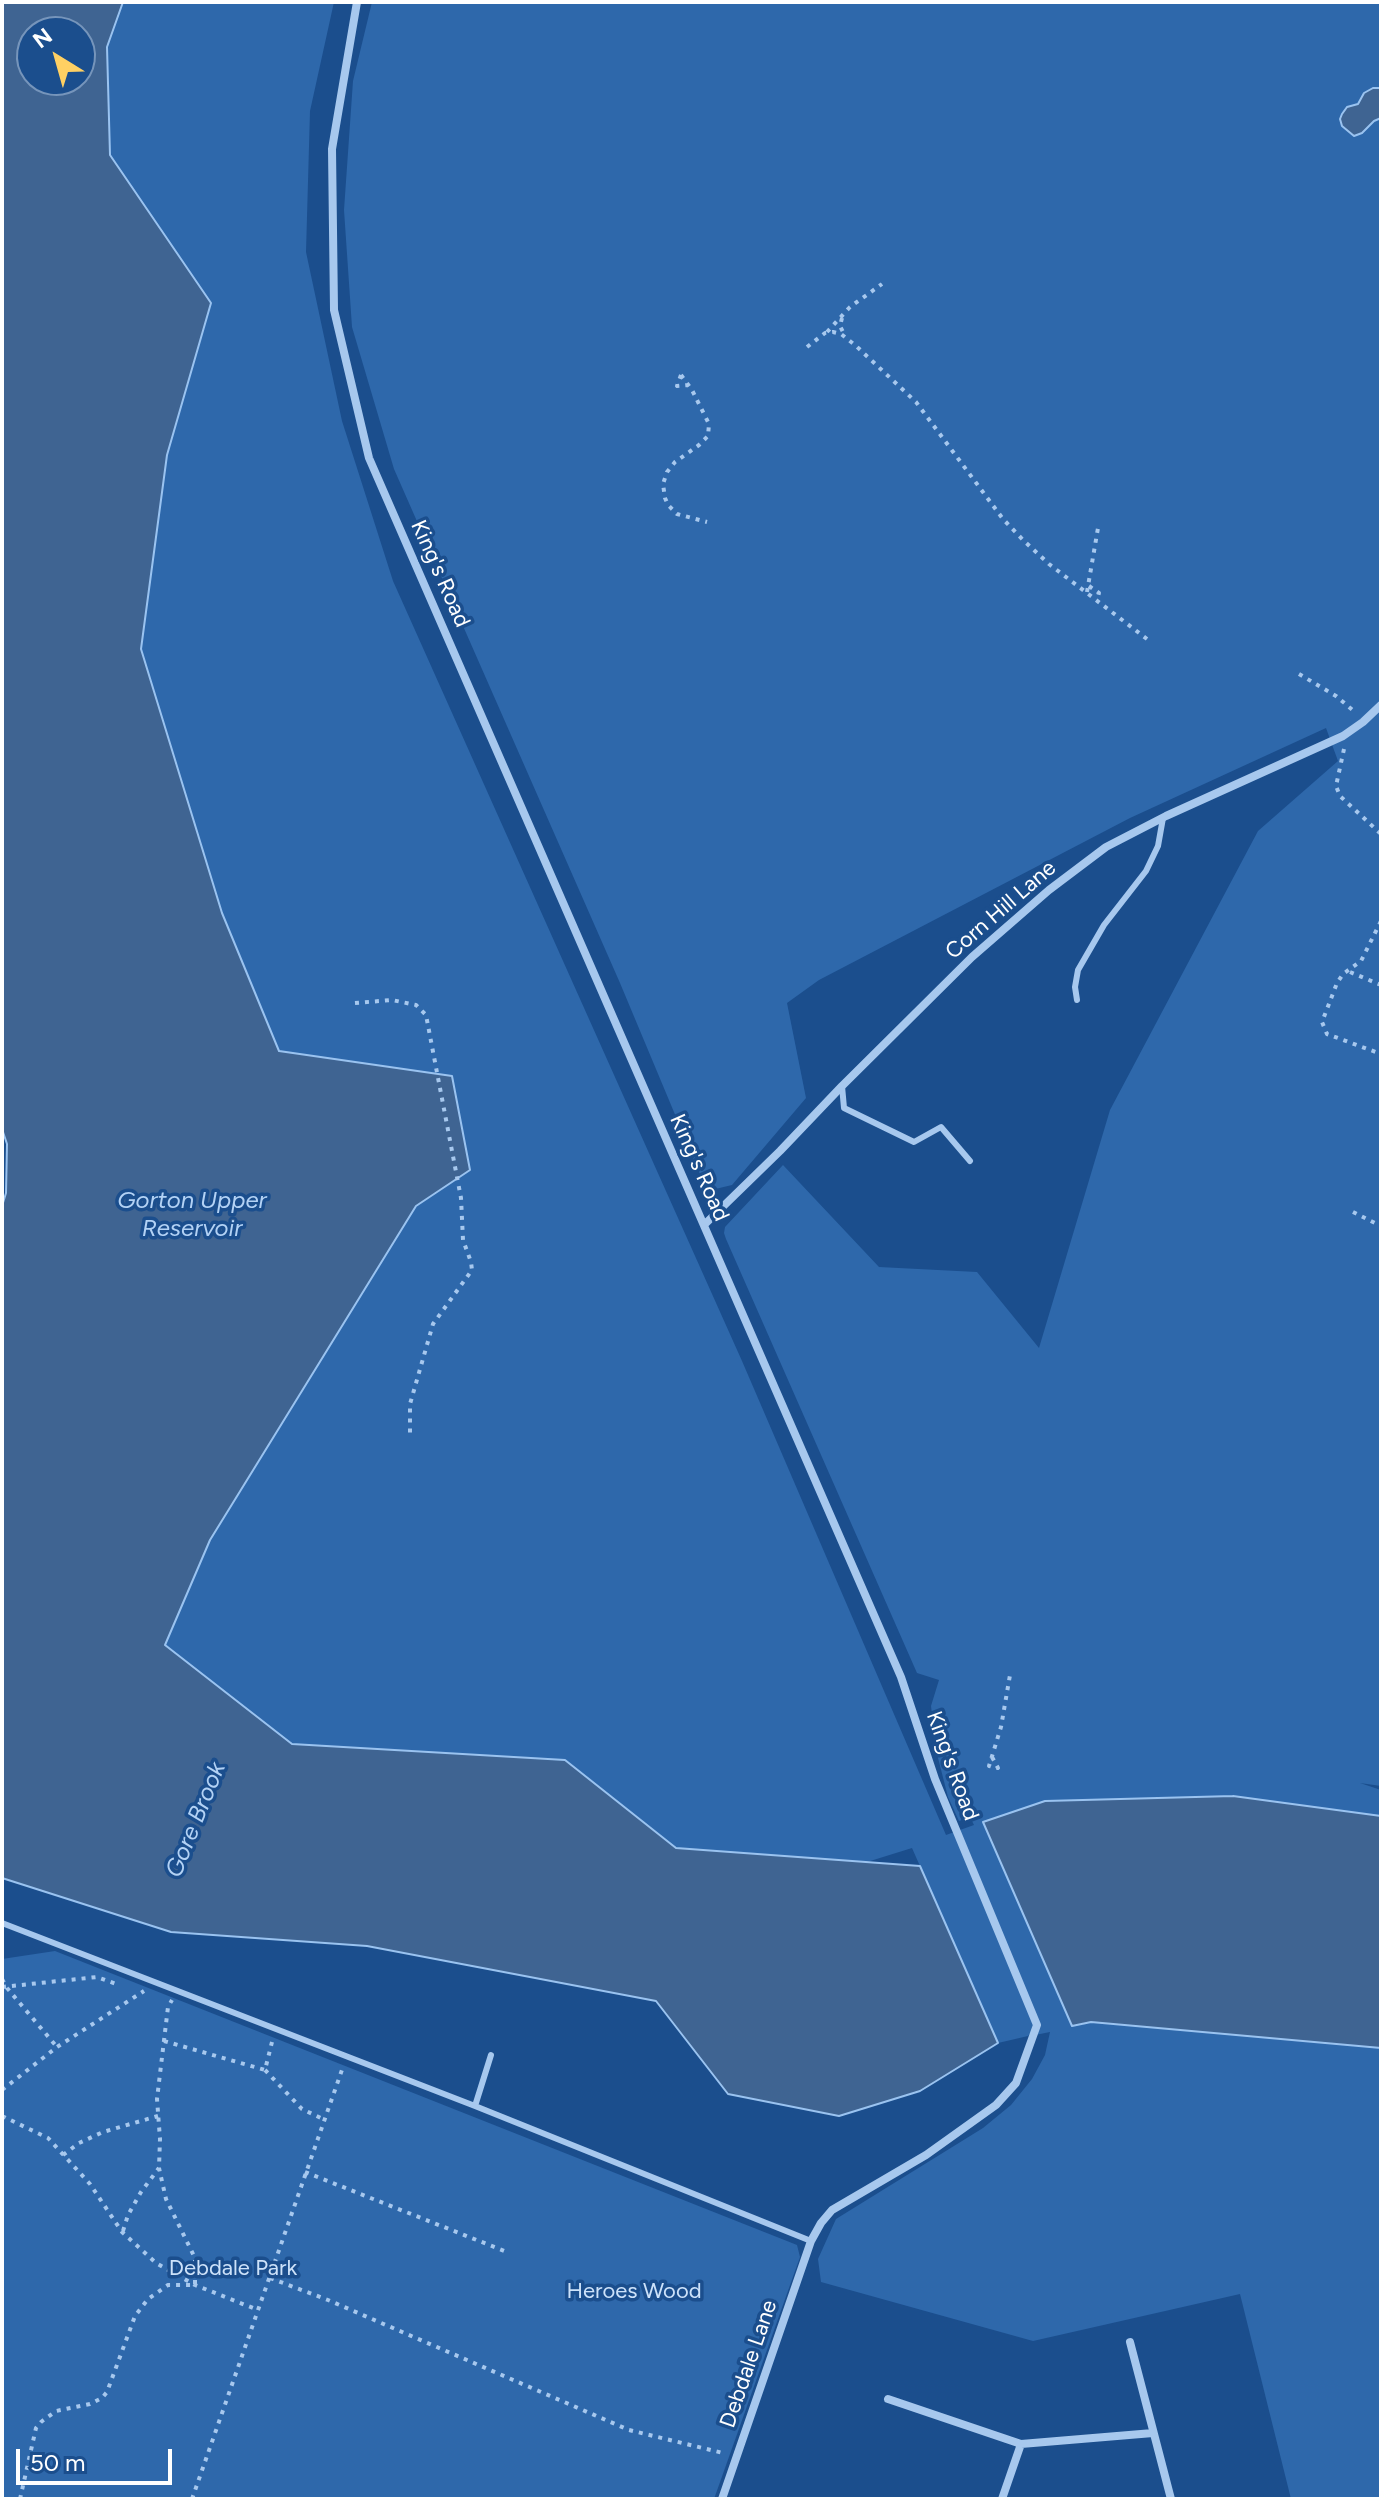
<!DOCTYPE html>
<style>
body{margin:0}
#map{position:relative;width:1383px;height:2501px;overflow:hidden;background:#1b4e8d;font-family:Figtree,sans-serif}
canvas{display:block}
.frame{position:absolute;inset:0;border:4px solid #fff;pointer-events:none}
.north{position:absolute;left:16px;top:16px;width:80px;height:80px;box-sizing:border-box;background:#1b4e8d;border:2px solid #7695bb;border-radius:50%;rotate:323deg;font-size:22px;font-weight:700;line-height:32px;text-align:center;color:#fff}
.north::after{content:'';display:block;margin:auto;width:28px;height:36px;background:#ffd063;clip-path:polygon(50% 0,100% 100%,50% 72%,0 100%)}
.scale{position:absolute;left:16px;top:2449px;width:156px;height:36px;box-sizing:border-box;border:4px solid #fff;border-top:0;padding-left:10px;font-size:24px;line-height:28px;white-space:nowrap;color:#fff;-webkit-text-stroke:6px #1b4e8d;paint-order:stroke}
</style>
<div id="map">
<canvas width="1383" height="2501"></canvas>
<div class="frame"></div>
<div class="north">N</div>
<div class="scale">50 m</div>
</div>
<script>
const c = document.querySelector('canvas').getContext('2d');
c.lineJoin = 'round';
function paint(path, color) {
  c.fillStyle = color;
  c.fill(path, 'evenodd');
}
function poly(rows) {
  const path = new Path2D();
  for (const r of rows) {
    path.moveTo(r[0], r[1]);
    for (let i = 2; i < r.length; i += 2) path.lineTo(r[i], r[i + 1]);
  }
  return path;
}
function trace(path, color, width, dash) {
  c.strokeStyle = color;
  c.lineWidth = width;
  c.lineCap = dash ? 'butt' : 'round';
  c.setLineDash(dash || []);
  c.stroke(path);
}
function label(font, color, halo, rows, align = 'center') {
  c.font = font + ' Figtree,sans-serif';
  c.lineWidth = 7;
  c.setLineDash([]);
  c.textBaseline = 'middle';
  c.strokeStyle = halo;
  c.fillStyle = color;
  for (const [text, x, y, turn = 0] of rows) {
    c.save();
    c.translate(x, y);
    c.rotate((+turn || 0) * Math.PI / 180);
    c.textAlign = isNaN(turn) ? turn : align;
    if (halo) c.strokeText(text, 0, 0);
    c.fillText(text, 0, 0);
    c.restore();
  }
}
paint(poly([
 [123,2,334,2,310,111,306,252,342,421,393,581,742,1361,946,1835,974,1825,970,1817,959,1821,948,1797,937,1754,931,1706,939,1680,917,1673,726,1239,724,1233,725,1227,783,1165,879,1267,977,1272,1039,1348,1110,1110,1258,831,1338,761,1326,728,1130,818,819,980,787,1003,806,1098,732,1185,707,1191,620,983,394,469,352,327,344,210,353,81,372,2,1381,2,1381,1786,1360,1783,1381,1790,1381,1816,1233,1796,1045,1801,983,1822,1072,2026,1091,2022,1381,2048,1381,2499,1291,2499,1240,2294,1033,2341,821,2282,818,2259,836,2219,983,2128,1011,2105,1032,2079,1045,2055,1050,2032,1035,2035,1035,2027,1028,2036,998,2043,912,1848,867,1862,676,1848,565,1760,292,1744,165,1645,210,1540,416,1206,470,1169,452,1076,279,1051,222,913,141,649,167,455,211,303,110,155,107,47],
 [55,1951,797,2245,800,2257,714,2499,2,2499,2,1959]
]), '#2e68ab');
const water = poly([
 [2,2,123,2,107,47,110,155,211,303,167,455,141,649,222,913,279,1051,452,1076,470,1170,416,1206,210,1540,165,1645,292,1744,565,1760,676,1848,920,1866,998,2043,920,2091,839,2116,728,2094,656,2001,367,1946,171,1932,2,1878,2,1206,6,1193,7,1144,2,1129,2,2],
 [32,32,80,32,80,80,32,80,32,32],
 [1373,88,1381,88,1381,118,1374,121,1362,133,1354,136,1342,126,1340,119,1342,114,1347,107,1358,104,1364,93,1373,88],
 [1233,1796,1381,1816,1381,2048,1091,2022,1072,2026,983,1822,1045,1801,1233,1796]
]);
paint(water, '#3f6492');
trace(water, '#9ac3f0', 2);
trace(poly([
 [842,318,840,326,845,336],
 [827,332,850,307,882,284],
 [807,347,825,333,833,332,841,334,855,345,916,402,1003,519,1023,540,1049,564,1147,639],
 [681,375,692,390,709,424,708,436,699,445,675,462,667,472,663,484,665,498,668,505,677,514,707,522],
 [681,375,677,386,688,385],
 [1089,586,1099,593,1097,600],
 [1087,592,1098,528],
 [1299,674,1336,696,1356,713],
 [1344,749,1336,786,1340,796,1381,834],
 [1381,921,1361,961,1343,974,1337,983,1322,1022,1327,1034,1381,1054],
 [1350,972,1381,985],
 [355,1003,392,1000,416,1005,426,1015,461,1198,463,1240,471,1262,472,1270,433,1324,410,1404,410,1438],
 [1353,1212,1381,1226],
 [992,1757,998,1768,989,1766,1001,1727,1010,1675],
 [2,1979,7,1988,57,2047],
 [2,1987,97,1977,119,1985],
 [164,2041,265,2070,272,2042],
 [265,2070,302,2109,323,2119],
 [2,2090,57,2047,144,1991],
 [2,2116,48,2138,90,2184,122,2232,156,2263,195,2285,258,2310],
 [63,2155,79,2143,103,2132,158,2116],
 [305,2172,507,2252],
 [123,2231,128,2215,141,2192,159,2168],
 [270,2278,328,2300,629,2430,723,2453],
 [20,2499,36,2428,41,2422,56,2411,90,2404,102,2398,107,2392,135,2316,148,2299,168,2285,195,2285,195,2258,166,2199,159,2168,160,2139,157,2099,168,2007,172,2000],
 [192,2499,343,2067]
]), '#a7c8ee', 4, [4, 6]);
trace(poly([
 [1077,1000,1075,987,1078,970,1104,925,1146,871,1158,846,1163,818],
 [842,1086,844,1108,914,1142,941,1127,970,1161],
 [2,1923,475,2106,811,2241],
 [475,2106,491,2055]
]), '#a7c8ee', 6);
trace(poly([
 [357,2,332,149,334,310,369,458,901,1677,935,1779,1037,2025,1016,2083,996,2105,926,2155,832,2210,821,2223,811,2241,722,2499],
 [704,1225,780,1151,842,1086,972,957,1049,890,1106,847,1166,816,1343,736,1363,722,1381,705],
 [1130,2342,1171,2499],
 [888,2399,1021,2444,1153,2433],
 [1002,2499,1021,2444]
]), '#a7c8ee', 8);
label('22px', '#fff', '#1b4e8d', [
 ["King's Road",440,574,66],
 ["Corn Hill Lane",1001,910,-41],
 ["King's Road",699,1168,66],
 ["King's Road",952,1766,70],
 ["Debdale Lane",749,2364,-71]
]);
label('22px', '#cde2fa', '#1b4e8d', [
 ["Debdale Park",233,2269],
 ["Heroes Wood",634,2292]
]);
label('italic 24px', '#b3d2f5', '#1b4e8d', [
 ["Gorton Upper",192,1201],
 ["Reservoir",192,1229],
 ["Gore Brook",196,1820,-68]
]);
</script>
